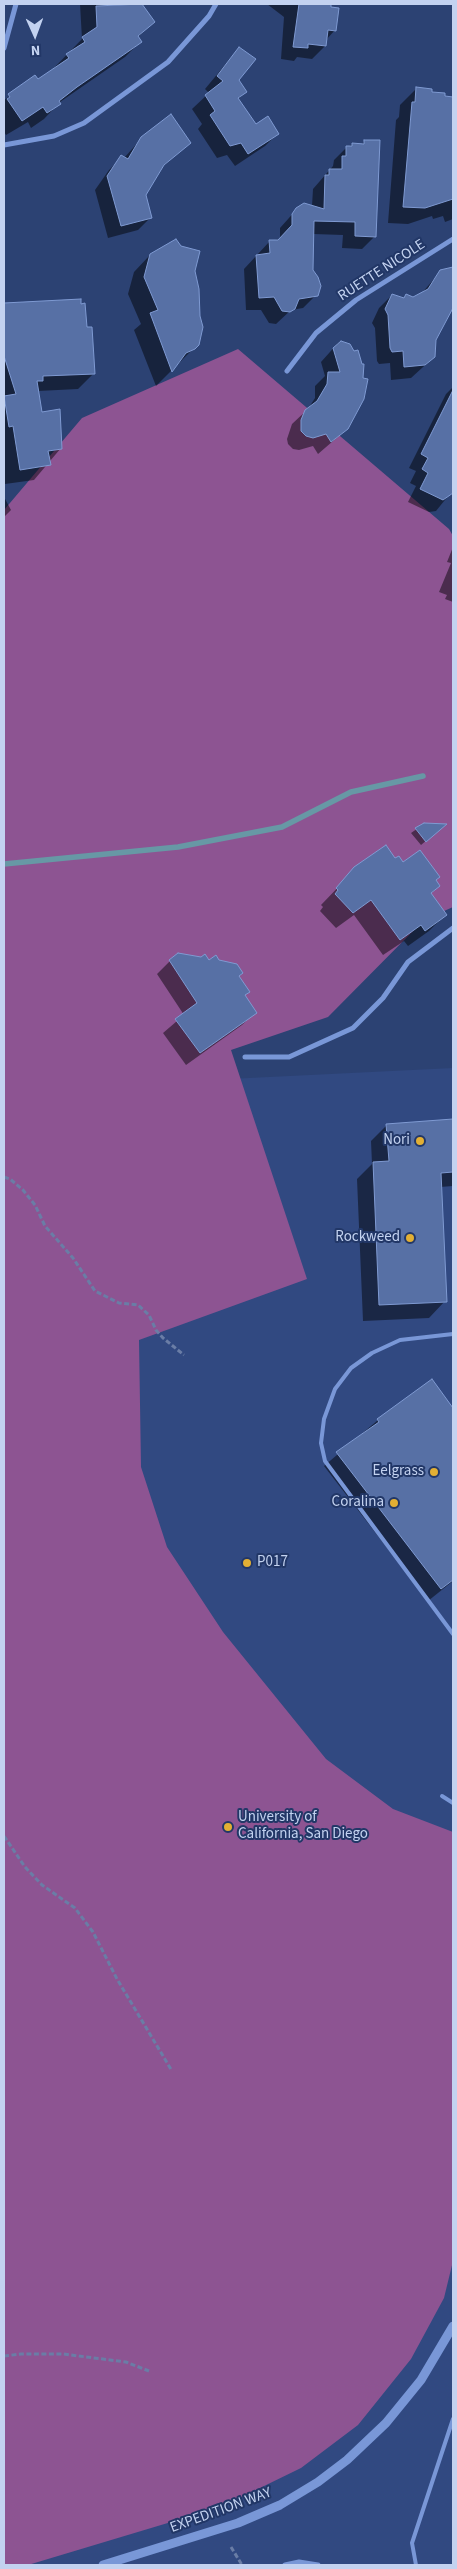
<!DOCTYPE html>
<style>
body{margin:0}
#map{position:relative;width:457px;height:2569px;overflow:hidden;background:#2c4273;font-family:"Source Sans 3",sans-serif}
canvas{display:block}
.frame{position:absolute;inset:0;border:5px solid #c3d2f0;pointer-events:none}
.north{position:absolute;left:10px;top:10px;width:50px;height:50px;-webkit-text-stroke:4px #223767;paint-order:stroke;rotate:178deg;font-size:14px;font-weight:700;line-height:20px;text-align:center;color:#c3d2f0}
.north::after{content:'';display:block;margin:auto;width:18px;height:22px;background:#c3d2f0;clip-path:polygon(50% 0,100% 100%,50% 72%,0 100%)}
</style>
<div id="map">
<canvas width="457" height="2569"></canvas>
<div class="frame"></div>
<div class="north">N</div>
</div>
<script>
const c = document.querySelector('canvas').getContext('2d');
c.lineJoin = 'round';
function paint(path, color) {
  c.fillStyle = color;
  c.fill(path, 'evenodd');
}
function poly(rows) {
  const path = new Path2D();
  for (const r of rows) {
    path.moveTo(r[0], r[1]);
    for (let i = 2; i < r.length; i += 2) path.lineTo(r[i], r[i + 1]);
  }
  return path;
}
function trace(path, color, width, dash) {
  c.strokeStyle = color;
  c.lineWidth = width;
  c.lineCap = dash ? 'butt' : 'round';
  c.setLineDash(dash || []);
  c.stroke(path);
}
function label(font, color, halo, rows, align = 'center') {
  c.font = font + ' "Source Sans 3",sans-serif';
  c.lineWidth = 4;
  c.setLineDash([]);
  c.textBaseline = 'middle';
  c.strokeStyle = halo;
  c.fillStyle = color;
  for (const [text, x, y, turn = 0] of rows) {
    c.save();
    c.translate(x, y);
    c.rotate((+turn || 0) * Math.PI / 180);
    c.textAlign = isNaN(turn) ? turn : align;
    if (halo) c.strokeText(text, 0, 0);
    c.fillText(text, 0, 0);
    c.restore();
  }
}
paint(poly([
 [453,1068,453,2565,4,2565,4,1090]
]), '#314981');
paint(poly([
 [238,349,449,529,453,536,453,907,424,920,328,1017,231,1050,307,1279,139,1340,141,1467,167,1547,223,1632,326,1759,393,1809,453,1832,453,2261,444,2298,411,2359,358,2425,301,2468,221,2507,28,2565,4,2565,4,510,82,418]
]), '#8d5492');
paint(poly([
 [80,4,146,4,142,6,154,21,137,38,140,42,125,57,60,102,44,119,31,128,28,122,6,135,4,132,4,100,51,71,82,39],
 [267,4,330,4,335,30,326,40,325,46,312,59,297,57,294,61,281,59,284,17],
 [239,48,238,80,245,92,238,99,255,125,278,133,265,146,235,166,227,155,217,158,198,129,202,124,192,109,209,93,205,89],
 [416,89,453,98,451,134,453,135,453,219,445,222,443,216,433,219,432,216,408,224,388,223,396,120,399,117,400,105],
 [142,138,189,143,160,169,145,195,151,217,138,230,108,238,95,190,109,170,122,157,124,158],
 [365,141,375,236,362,249,342,248,343,235,313,234,312,271,316,295,303,308,291,310,276,324,269,323,261,310,246,310,244,269,270,241,280,239,280,228,297,209,312,206,313,189,333,166,334,160,347,147,353,144,361,145],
 [150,255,193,271,194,348,156,386,134,330,141,324,128,294,134,272],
 [441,271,453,273,453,305,435,339,434,357,411,378,391,380,390,363,379,364,377,361,375,328,372,323,379,308,392,295,403,299,406,296,413,299,421,294],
 [4,303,14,304,86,329,93,374,78,389,38,391,41,413,59,410,61,448,34,480,5,484],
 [344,342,347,429,318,454,313,446,299,450,293,449,288,444,287,439,292,424,308,409,315,398,315,386,325,376,321,362,338,343],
 [453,387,453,490,436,511,429,512,408,502,416,486,410,483,416,471,409,468,446,394],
 [4,497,11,510,4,517],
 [453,547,453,602,445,599,447,595,439,592,451,563,447,562],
 [424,824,441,828,421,845,411,833],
 [395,859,435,880,439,886,430,894,445,915,429,931,408,946,404,941,383,955,354,915,336,928,320,911,323,907,321,905,346,879],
 [170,961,218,962,237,977,244,996,255,1012,242,1025,186,1065,163,1033,184,1015,157,974],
 [453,1121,453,1186,440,1187,445,1301,429,1318,363,1321,357,1179,372,1164,371,1141,387,1125],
 [453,1410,453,1547,448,1550,453,1557,453,1581,428,1601,324,1466,378,1420]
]), '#0007');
trace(poly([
 [4,864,178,847,282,827,351,792,423,776]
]), '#6798a5', 5.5);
const building = poly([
 [142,4,155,22,138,36,142,42,77,87,59,101,61,104,47,113,43,107,22,121,7,99,10,97,8,94,35,75,38,79,69,58,66,54,85,42,82,37,97,27,96,6,142,4],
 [299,4,331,4,331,7,339,8,336,31,328,30,326,46,308,44,308,48,293,47,299,4],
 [239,47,256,59,239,80,247,92,238,98,256,124,268,116,279,134,248,154,241,143,230,146,210,115,215,111,205,95,223,81,217,76,239,47],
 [416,87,432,89,432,92,445,93,445,96,453,97,453,199,425,208,403,207,412,102,415,102,416,87],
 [171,114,191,143,164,165,146,195,152,218,121,226,107,176,121,155,128,159,141,137,171,114],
 [364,140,380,140,376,237,355,236,355,222,314,221,313,270,318,277,321,286,318,296,299,299,295,309,290,312,282,311,274,297,259,298,256,255,270,253,269,240,278,240,292,225,292,214,296,208,304,203,324,209,325,175,329,175,329,169,342,169,342,156,346,156,346,146,352,146,352,143,364,144,364,140],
 [176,239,181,246,200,251,195,271,199,289,200,316,203,327,199,345,195,349,186,353,172,372,150,313,158,310,144,277,150,254,176,239],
 [453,267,453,308,436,340,435,357,425,365,404,367,403,351,392,352,390,348,388,315,385,309,392,294,404,298,406,294,413,297,428,289,440,270,453,267],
 [81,299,81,304,85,303,87,327,92,327,95,374,43,376,43,381,37,381,42,412,60,409,62,449,48,451,51,465,20,470,13,426,9,427,4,396,16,394,4,356,4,303,81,299],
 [341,341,350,344,354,351,358,350,362,364,364,364,363,378,368,379,364,399,348,429,331,442,326,434,313,438,306,436,301,431,301,420,305,410,317,401,327,384,328,372,340,372,333,348,341,341],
 [453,390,453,493,443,500,420,489,428,473,422,469,428,458,421,454,453,390],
 [424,823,447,824,426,842,415,828,424,823],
 [386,845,395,858,399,856,403,862,420,850,440,877,436,880,440,886,431,893,447,915,425,931,421,925,400,940,371,900,353,913,335,894,338,890,336,888,354,867,386,845],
 [178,953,201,957,205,954,209,960,216,955,219,960,237,964,243,973,239,976,250,992,245,995,257,1013,200,1053,175,1019,197,1003,169,960,178,953],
 [453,1119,453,1172,441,1173,447,1302,379,1305,373,1162,389,1161,386,1124,453,1119],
 [432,1379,453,1408,453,1580,441,1589,336,1452,379,1422,377,1419,432,1379]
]);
paint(building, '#5770a5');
trace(building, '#7f9ad2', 1);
trace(poly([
 [4,1177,10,1179,23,1190,35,1205,45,1226,73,1258,95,1291,119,1303,138,1305,149,1315,156,1330,163,1338,184,1355],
 [4,1836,25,1867,42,1885,75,1908,93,1932,117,1979,172,2071],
 [4,2356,21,2354,63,2354,126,2362,149,2371],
 [231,2547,242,2565]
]), '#6a7da6', 3, [5, 2.5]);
trace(poly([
 [453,1334,400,1340,372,1353,351,1368,335,1389,324,1419,321,1443,325,1461,453,1634],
 [442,1796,453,1803],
 [416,2565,412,2543,453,2419]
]), '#7997d7', 4);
trace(poly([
 [4,48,16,4],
 [4,145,54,136,84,123,168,62,209,16,216,4],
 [287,371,316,333,356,300,453,239],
 [245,1057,289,1057,353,1028,383,998,408,962,453,928],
 [285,2565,299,2562,318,2565]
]), '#7997d7', 5);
trace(poly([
 [103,2565,238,2523,280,2505,318,2482,347,2460,386,2423,421,2380,453,2326]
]), '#7997d7', 9);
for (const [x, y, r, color] of [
 [420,1141,5,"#e2af34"],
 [410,1238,5,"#e2af34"],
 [434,1472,5,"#e2af34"],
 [394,1503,5,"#e2af34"],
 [247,1563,5,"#e2af34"],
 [228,1827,5,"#e2af34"]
]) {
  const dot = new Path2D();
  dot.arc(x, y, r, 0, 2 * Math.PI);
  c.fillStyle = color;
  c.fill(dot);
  trace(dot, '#223767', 2);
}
label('15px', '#c3d2f0', '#223767', [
 ["RUETTE NICOLE",382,271,-33],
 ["EXPEDITION WAY",221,2511,-20]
]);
label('15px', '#c3d2f0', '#223767', [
 ["Nori",410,1141],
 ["Rockweed",400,1238],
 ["Eelgrass",424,1472],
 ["Coralina",384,1503],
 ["P017",257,1563,"left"],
 ["University of",238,1818,"left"],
 ["California, San Diego",238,1835,"left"]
], 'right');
</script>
